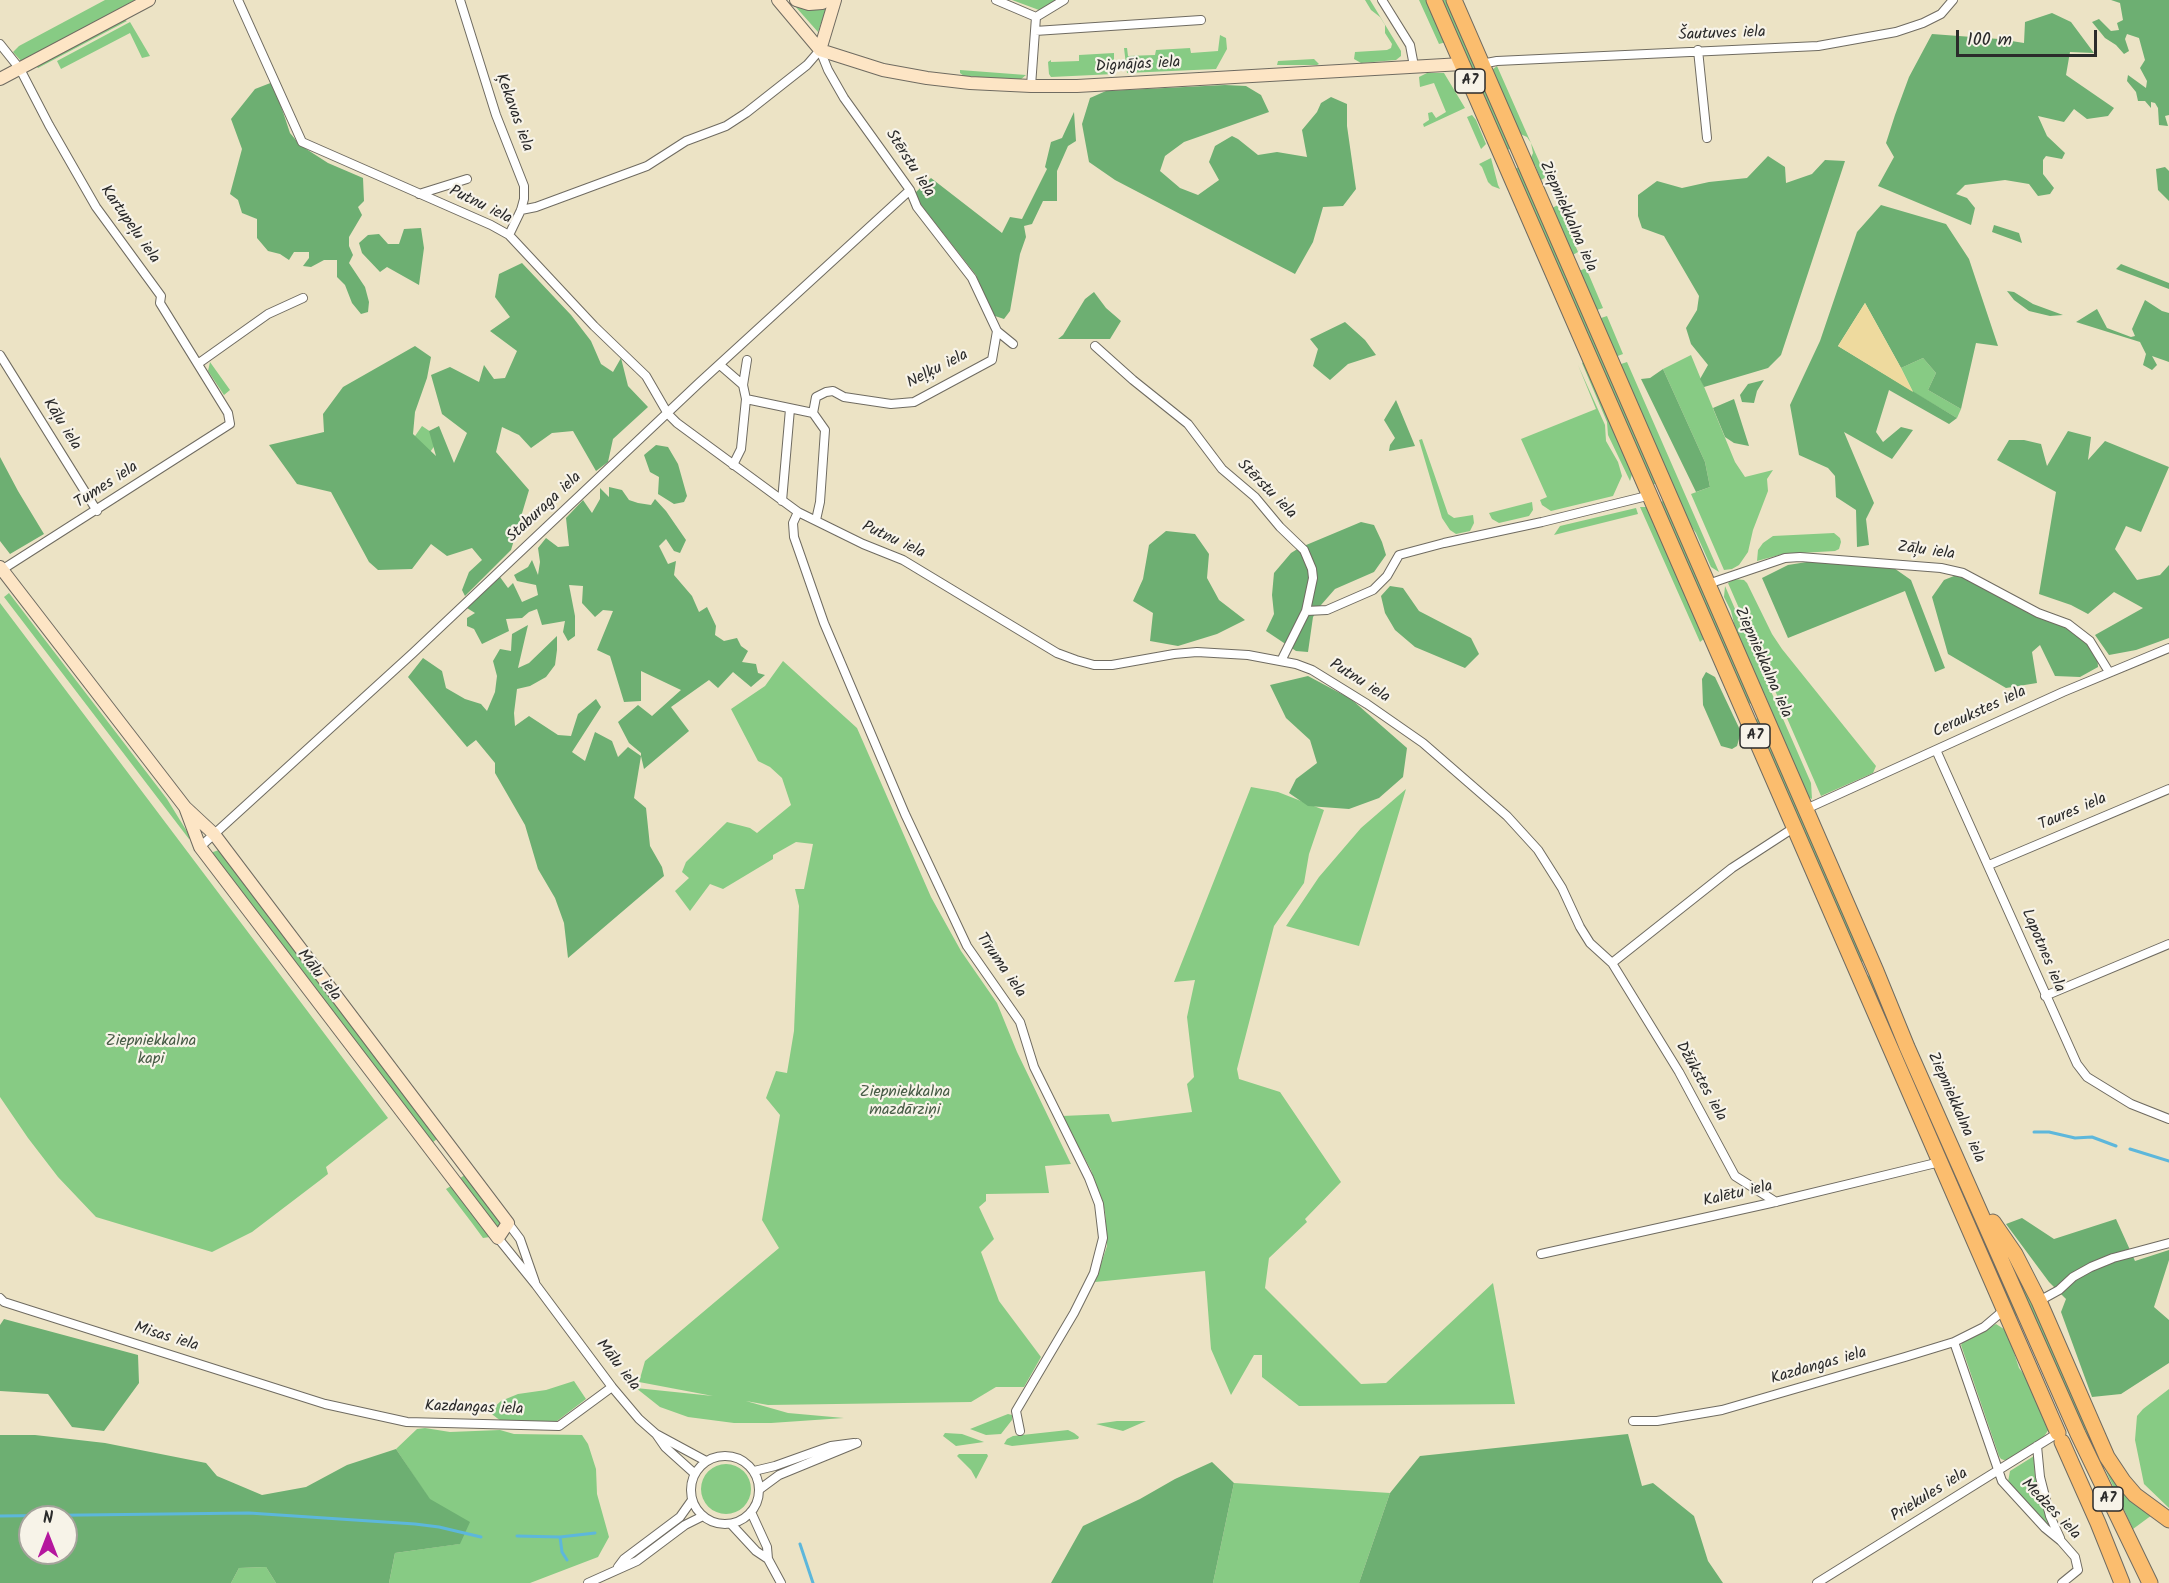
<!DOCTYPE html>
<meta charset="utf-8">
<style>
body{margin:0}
#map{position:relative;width:2169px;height:1583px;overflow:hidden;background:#ece3c5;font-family:Kalam,sans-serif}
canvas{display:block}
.north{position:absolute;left:18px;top:1505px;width:60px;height:60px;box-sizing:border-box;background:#f7f3e8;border:2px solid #a5a39c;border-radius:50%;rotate:0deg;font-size:16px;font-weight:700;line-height:24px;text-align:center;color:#2b2b2b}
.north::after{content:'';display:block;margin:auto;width:21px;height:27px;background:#b5179e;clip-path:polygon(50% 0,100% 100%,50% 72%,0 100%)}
.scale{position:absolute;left:1956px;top:30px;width:141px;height:27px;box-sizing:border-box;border:3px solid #2b2b2b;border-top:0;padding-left:8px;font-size:18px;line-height:21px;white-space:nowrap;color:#2b2b2b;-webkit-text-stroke:4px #f7f3e8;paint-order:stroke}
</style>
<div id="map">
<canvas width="2169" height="1583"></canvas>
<div class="north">N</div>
<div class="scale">100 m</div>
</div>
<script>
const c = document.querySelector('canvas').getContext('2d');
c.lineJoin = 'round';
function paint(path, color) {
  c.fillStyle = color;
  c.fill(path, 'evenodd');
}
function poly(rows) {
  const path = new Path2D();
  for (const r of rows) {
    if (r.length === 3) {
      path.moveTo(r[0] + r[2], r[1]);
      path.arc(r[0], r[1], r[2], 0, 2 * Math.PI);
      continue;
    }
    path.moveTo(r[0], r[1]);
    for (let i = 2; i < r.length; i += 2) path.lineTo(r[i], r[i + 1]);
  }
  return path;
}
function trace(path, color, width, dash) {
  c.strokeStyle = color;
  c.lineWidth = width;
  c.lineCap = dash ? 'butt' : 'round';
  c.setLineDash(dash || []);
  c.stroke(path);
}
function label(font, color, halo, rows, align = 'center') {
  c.font = font + ' Kalam,sans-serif';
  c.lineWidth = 4.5;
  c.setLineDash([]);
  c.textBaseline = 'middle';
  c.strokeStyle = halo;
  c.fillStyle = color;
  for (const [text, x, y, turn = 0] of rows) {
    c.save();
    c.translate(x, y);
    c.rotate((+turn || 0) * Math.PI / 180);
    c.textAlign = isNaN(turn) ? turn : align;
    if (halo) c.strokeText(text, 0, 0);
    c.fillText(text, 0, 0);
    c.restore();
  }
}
paint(poly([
 [105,0,135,0,22,62,13,52,19,46],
 [1012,0,1057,0,1039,10],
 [1365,0,1370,0,1401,51,1401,56,1396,60,1361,63,1354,59,1355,52,1387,50,1391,48,1392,44,1385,33,1385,25,1380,17,1371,10],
 [1419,0,1428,0,1446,42,1439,44],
 [1441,0,1448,0,1511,147,1510,149,1506,150],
 [794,5,811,10,825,8,826,9,818,32],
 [125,20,127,21,38,68,36,66],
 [130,22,150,56,142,58,130,33,61,69,57,61],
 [1220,35,1226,38,1227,49,1216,69,1127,73,1124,48,1127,48,1128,56,1155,55,1156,50,1190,48,1191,53,1218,51],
 [1114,53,1114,74,1051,77,1049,74,1048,62,1051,60,1051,62,1079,61,1079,55],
 [1314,59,1319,64,1317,65,1277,65,1278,61],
 [1497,66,1546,177,1541,180,1535,165,1531,166,1529,162,1533,153,1531,143,1527,137,1518,133,1492,70],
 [960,70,1026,75,1020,80,964,76,960,73],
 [1427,73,1444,73,1465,108,1424,127,1423,124,1429,120,1428,113,1432,112,1436,118,1446,112,1434,83,1420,87,1419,77],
 [1472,115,1476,120,1486,144,1481,149,1467,117],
 [1491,158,1498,185,1500,189,1492,186,1488,182,1482,167,1479,164],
 [1519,167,1656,481,1655,484,1653,484,1515,169],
 [1558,205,1578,252,1571,256,1550,209],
 [1586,268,1603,308,1594,311,1577,272],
 [1607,316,1623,354,1615,357,1598,319],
 [1691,355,1735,462,1745,477,1773,470,1767,479,1768,491,1753,530,1748,552,1739,565,1732,569,1724,570,1691,494,1710,487,1705,462,1663,369],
 [1923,358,1936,373,1928,390,1961,409,1957,418,1913,392,1901,368],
 [1586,360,1633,471,1630,481,1608,435,1607,422,1582,363],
 [210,362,230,390,224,395,208,371],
 [1627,362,1719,572,1711,567,1696,533,1684,516,1618,365],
 [1578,365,1605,425,1606,441,1618,462,1622,476,1613,496,1551,511,1542,505,1540,500,1547,497,1521,439,1596,409],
 [422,426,440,438,409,482,392,469],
 [1422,439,1448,514,1454,518,1473,515,1474,523,1470,531,1456,534,1450,530,1442,518,1419,440],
 [1663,501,1665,501,1752,701,1752,704,1748,703,1661,502],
 [1532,502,1533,510,1529,516,1499,523,1492,519,1489,513],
 [1640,507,1646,507,1652,512,1705,638,1700,642],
 [1636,508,1638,514,1554,535,1560,526],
 [1834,533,1840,538,1841,542,1839,549,1835,551,1783,554,1757,561,1758,550,1763,543,1773,536],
 [1734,579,1744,580,1747,583,1772,634,1782,649,1876,766,1873,773,1821,796,1728,583],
 [1725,586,1811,783,1812,799,1806,796,1765,695,1757,683,1738,640,1731,611,1724,597],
 [9,593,167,799,191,838,189,839,4,597],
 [0,603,388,1118,326,1167,328,1174,319,1181,252,1232,212,1252,96,1217,58,1177,28,1138,0,1097],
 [783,661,857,728,931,897,961,951,997,1003,1017,1052,1071,1164,1045,1166,1049,1193,986,1194,986,1201,979,1207,994,1239,981,1252,999,1301,1041,1357,1024,1387,996,1387,971,1402,768,1405,746,1401,788,1413,844,1418,771,1423,734,1423,688,1417,660,1407,636,1388,713,1396,639,1382,645,1361,779,1248,762,1220,780,1115,766,1098,776,1071,787,1073,794,1031,799,906,795,889,804,889,813,844,796,842,773,855,773,859,723,889,710,884,690,911,675,891,689,878,682,872,686,862,727,822,750,828,757,833,791,805,782,778,770,767,758,761,731,709,765,686],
 [1759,718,1864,961,1859,963,1755,719],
 [1251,787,1278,792,1324,810,1309,854,1304,883,1274,926,1237,1069,1239,1079,1280,1092,1341,1182,1305,1219,1307,1222,1269,1258,1265,1288,1361,1384,1386,1383,1493,1283,1515,1404,1299,1406,1262,1377,1262,1355,1254,1355,1231,1395,1211,1349,1205,1271,1095,1282,1107,1246,1105,1211,1091,1170,1062,1116,1109,1114,1112,1122,1192,1112,1187,1084,1194,1077,1187,1017,1195,980,1174,982],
 [1406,789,1359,946,1286,926,1319,877,1361,828],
 [219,850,438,1138,432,1143,213,856,213,852],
 [1872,975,2020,1318,2014,1314,1867,976],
 [466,1174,498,1216,501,1224,500,1227,497,1228,459,1179],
 [451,1186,491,1236,490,1237,483,1238,472,1223,446,1189],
 [2005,1246,2019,1271,2094,1439,2152,1515,2133,1529,2099,1456,2071,1404,2010,1265],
 [1996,1324,2007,1331,2019,1368,2029,1381,2049,1429,2043,1438,2007,1461,2001,1459,1999,1456,1961,1345,1963,1342],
 [574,1381,586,1399,557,1421,501,1421,489,1412,501,1401,518,1394,546,1390],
 [2169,1389,2169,1508,2144,1484,2135,1440,2137,1416,2143,1409],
 [1008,1414,1012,1415,1012,1420,1001,1434,986,1435,970,1429],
 [1117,1421,1146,1421,1123,1431,1096,1424],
 [425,1428,450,1432,500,1430,514,1434,582,1435,588,1444,596,1469,597,1494,609,1537,598,1557,530,1583,389,1583,395,1553,459,1544,396,1449,417,1429],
 [1068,1430,1074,1433,1079,1437,1078,1439,1012,1446,1004,1444,1007,1439,1013,1436],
 [945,1433,962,1434,984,1442,956,1446,943,1436],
 [959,1454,987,1454,988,1456,976,1479,971,1470,957,1456],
 [2034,1456,2035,1476,2051,1528,2008,1482,2010,1471],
 [726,1489,25],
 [1234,1483,1390,1493,1359,1583,1213,1583],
 [266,1567,276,1583,231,1583,239,1568]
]), '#87cb84');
paint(poly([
 [2111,0,2169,0,2169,115,2165,116,2168,126,2159,125,2158,108,2155,103,2151,102,2151,108,2145,101,2138,101,2136,92,2127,81,2128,75,2146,88,2147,81,2140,68,2145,60,2139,38,2127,34,2125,39,2129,51,2124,54,2116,45,2105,38,2092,22,2099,19,2111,31,2119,30,2117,23,2123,20,2120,3],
 [2052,13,2071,22,2094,53,2070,52,2066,75,2114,108,2108,116,2087,119,2074,109,2064,122,2038,116,2047,136,2065,153,2062,159,2046,156,2043,160,2043,174,2054,188,2050,194,2038,196,2029,184,2005,180,1965,185,1956,194,1967,198,1975,208,1971,225,1878,186,1894,157,1886,143,1895,115,1909,77,1932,34,1999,39,2024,43,2025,22],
 [273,82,290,133,300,145,328,163,363,178,364,201,358,207,362,215,349,237,349,246,353,255,349,263,365,287,369,302,368,312,361,314,352,303,345,285,337,277,337,260,324,260,311,267,303,266,309,258,309,252,294,252,289,260,280,254,268,251,257,238,257,219,242,213,238,200,230,194,242,149,231,119,255,89],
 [1225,85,1246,86,1261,95,1269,112,1184,142,1165,156,1160,171,1180,188,1198,195,1219,180,1209,162,1215,146,1232,136,1238,139,1258,155,1277,152,1307,157,1302,130,1317,112,1321,103,1331,97,1347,104,1347,126,1356,189,1343,206,1323,207,1313,242,1295,274,1115,180,1089,162,1082,124,1090,98,1106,91],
 [1074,112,1076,141,1068,146,1057,171,1057,201,1043,201,1032,224,1024,226,1026,237,1020,254,1010,311,1004,319,992,315,976,275,921,205,915,193,931,178,1002,233,1010,217,1022,219,1047,169,1045,167,1051,142,1062,138],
 [1768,156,1785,167,1786,183,1812,174,1825,160,1845,161,1781,355,1768,368,1704,387,1700,379,1708,365,1691,344,1686,328,1697,310,1699,296,1664,236,1642,228,1638,216,1638,195,1657,181,1682,188,1709,182,1747,178],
 [2165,167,2169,171,2169,201,2158,190,2156,169],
 [1881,205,1946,224,1969,259,1998,346,1976,343,1961,409,1928,390,1936,373,1923,358,1901,368,1865,303,1838,346,1957,418,1949,424,1889,390,1876,432,1883,442,1901,427,1913,430,1892,459,1844,432,1874,503,1866,519,1869,545,1857,547,1856,510,1836,497,1835,476,1828,468,1799,455,1790,405,1820,341,1857,232],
 [1994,225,2019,233,2022,243,1992,232],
 [421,228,424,248,419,285,387,267,380,272,362,253,359,243,368,235,379,234,388,244,399,244,404,229],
 [522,263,571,315,591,341,601,364,613,372,621,358,628,386,648,407,613,439,608,462,596,471,573,431,552,433,531,448,519,435,502,427,496,452,529,490,511,550,465,596,462,590,469,572,482,560,472,548,447,556,431,544,412,569,378,570,369,562,331,492,297,484,269,445,324,432,323,414,343,387,415,346,431,357,427,378,415,412,413,434,436,456,429,431,439,426,454,463,467,433,442,414,431,375,450,367,479,382,484,365,494,379,505,378,517,351,490,331,510,317,495,297,499,274],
 [2121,264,2169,283,2169,289,2116,269],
 [2007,291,2014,292,2033,304,2063,315,2050,316,2029,311,2014,300],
 [1094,292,1106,308,1121,321,1110,339,1058,339,1063,335,1085,299],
 [2145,300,2162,311,2169,313,2169,362,2152,356,2157,365,2152,370,2143,365,2146,354,2140,342,2076,322,2097,309,2107,328,2131,337,2135,336,2132,329],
 [1345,322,1365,340,1376,355,1348,364,1330,380,1313,366,1318,349,1310,339],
 [1663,369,1705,462,1710,487,1696,492,1641,379,1650,378],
 [1764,380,1757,391,1754,403,1742,402,1740,395,1748,384],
 [1734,399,1749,446,1734,443,1725,437,1713,408],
 [1396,400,1415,446,1389,451,1390,445,1395,438,1384,420],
 [2068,431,2091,437,2088,460,2105,441,2169,467,2141,532,2126,526,2115,549,2137,580,2160,575,2169,565,2169,638,2136,650,2109,655,2095,635,2143,608,2114,592,2088,614,2071,605,2039,594,2056,492,1997,460,2009,440,2024,440,2041,444,2047,466],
 [656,445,668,447,678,464,687,496,684,502,674,504,658,494,659,477,650,472,644,455],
 [0,457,18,491,44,534,10,554,0,541],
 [609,487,622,490,629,500,638,503,651,505,655,499,666,511,686,540,680,553,674,551,666,539,659,546,668,564,676,561,674,575,692,596,699,612,707,607,716,626,715,635,724,641,737,638,741,646,748,651,742,662,756,664,758,673,765,675,751,687,733,672,718,688,709,680,671,707,689,731,644,769,641,756,634,798,646,808,650,846,662,867,664,876,568,958,564,923,555,898,538,869,525,825,495,773,495,763,476,740,467,747,408,677,423,658,442,671,446,688,465,699,481,704,487,711,495,692,497,676,493,661,500,649,511,651,512,634,528,625,518,668,529,663,557,636,557,650,555,665,546,677,530,686,517,689,514,713,515,726,529,716,558,735,571,736,578,714,596,699,601,707,572,752,585,761,595,732,612,741,618,757,628,747,641,756,641,753,629,743,618,722,638,705,652,716,681,690,641,671,641,701,624,702,610,656,597,650,613,611,603,610,595,617,582,603,583,586,569,585,575,616,575,636,568,641,563,632,565,621,542,625,537,609,529,612,522,618,506,619,509,631,482,644,474,629,467,626,467,618,475,613,467,608,500,577,508,588,513,583,522,602,538,595,536,585,517,581,514,575,528,567,532,560,538,575,540,562,538,548,546,538,558,547,569,546,566,518,583,500,592,513,600,499,600,488,609,497],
 [1361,522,1374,525,1382,542,1386,555,1374,572,1335,589,1321,605,1313,617,1308,652,1296,651,1266,631,1274,614,1272,595,1274,573,1291,553,1299,548],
 [1166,531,1195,534,1209,554,1207,578,1219,600,1245,620,1217,634,1178,646,1150,641,1153,613,1133,601,1143,579,1149,545],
 [1813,561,1891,566,1911,580,1945,668,1935,672,1905,591,1788,638,1762,578,1788,565],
 [1959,574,2081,636,2097,652,2098,667,2080,677,2055,676,2040,645,2032,652,2037,683,2006,688,1948,654,1932,597,1944,580],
 [1390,586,1403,588,1419,611,1471,638,1479,654,1465,668,1415,647,1395,630,1385,613,1381,596],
 [1706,672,1715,677,1741,732,1737,746,1732,749,1721,746,1703,705,1702,679],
 [1308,676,1351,699,1407,748,1403,777,1379,798,1349,809,1308,806,1289,793,1296,779,1317,763,1310,740,1286,718,1270,685],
 [2022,1218,2054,1239,2116,1219,2135,1261,2169,1250,2169,1260,2154,1307,2169,1320,2169,1363,2121,1394,2092,1397,2061,1312,2066,1299,2049,1282,2006,1224],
 [4,1319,138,1355,139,1383,104,1431,72,1427,48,1394,0,1391,0,1325],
 [1628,1434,1642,1486,1653,1483,1694,1516,1708,1561,1723,1583,1359,1583,1390,1493,1420,1456],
 [0,1435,35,1435,105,1443,206,1463,217,1476,262,1495,306,1487,347,1465,396,1449,430,1499,470,1522,460,1544,395,1553,389,1583,276,1583,266,1567,239,1568,231,1583,0,1583],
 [30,1517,66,1517,66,1553,30,1553],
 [1212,1462,1234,1483,1213,1583,1051,1583,1083,1526,1140,1499,1175,1479]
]), '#6daf72');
paint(poly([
 [1865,303,1901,368,1913,392,1838,346]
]), '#eeda9e');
trace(poly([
 [2034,1132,2049,1132,2075,1138,2092,1137,2116,1146],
 [2130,1149,2169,1161],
 [0,1516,249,1513,415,1524,439,1527,481,1537],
 [517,1536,560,1537,562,1552,567,1560],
 [560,1537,595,1533],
 [800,1544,813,1583]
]), '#5db7db', 3);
const street = poly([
 [238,0,302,142,491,225,509,235,594,326,646,376,668,414,677,423,798,512,863,544,903,560,1057,653,1076,660,1094,665,1112,665,1174,654,1197,652,1248,655,1296,664,1312,670,1367,704,1423,743,1507,816,1538,850,1562,888,1580,927,1590,943,1612,963,1679,1072,1735,1176,1776,1202],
 [460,0,496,115,524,186,524,199,521,210,509,235],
 [996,0,1036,17,1031,86],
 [1382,0,1410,45,1414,66],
 [1036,17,1064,0],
 [1035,31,1201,20],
 [0,44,20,69,49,125,96,207,161,296,160,303,228,413,230,424,0,571],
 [1698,50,1707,138],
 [1481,64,1497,61,1818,46,1896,32,1923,23,1941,14,1953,0],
 [419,194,467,179],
 [521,210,536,207,647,166,686,141,726,126,746,113,807,65,820,50,828,70,844,98,910,190,917,207,972,278,997,331,1013,344],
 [1095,346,1133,380,1188,424,1222,469,1255,497,1280,527,1304,550,1312,569,1313,578,1306,611,1281,661],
 [0,355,97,511],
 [199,363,268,314,303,298],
 [720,365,743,385],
 [746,399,813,413,825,430,820,502,816,520],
 [813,413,816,397,826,392,833,391,844,397,891,404,914,402,992,360,997,331],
 [733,465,741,449,746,399,743,385,747,360],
 [782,501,790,409],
 [798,512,793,523,794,537,801,557,824,623,905,814,967,946,1020,1022,1034,1067,1089,1178,1099,1204,1103,1238,1094,1273,1074,1313,1016,1411,1020,1431],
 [1708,584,1785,558,1800,557,1941,568,1963,573,2038,613,2068,624,2090,641,2109,672],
 [1306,611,1327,610,1373,590,1387,576,1399,555,1444,543,1542,522,1651,495],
 [1936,750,2077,1064,2087,1077,2131,1104,2169,1119],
 [1806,809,2063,692,2169,648],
 [200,847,413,653,699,383,910,190],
 [1989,865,2169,789],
 [1612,963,1732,868,1795,827],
 [2045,996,2169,944],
 [508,1223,520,1239,535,1282],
 [498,1238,536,1285,612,1387,639,1419,656,1434,665,1447,695,1474],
 [1541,1254,1771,1203,1940,1162],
 [0,1298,4,1302,29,1310,325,1404,407,1422,559,1426,612,1387],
 [2039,1301,2059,1290,2073,1277,2091,1267,2113,1258,2169,1243],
 [1954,1342,2002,1481,2045,1528,2061,1541,2075,1557,2078,1570,2062,1583],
 [1633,1421,1657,1421,1722,1410,1905,1357,1954,1342,1984,1327,2004,1310],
 [656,1434,706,1461],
 [2037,1446,2040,1477,2050,1516,2060,1538],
 [725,1490,34],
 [754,1471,775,1466,831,1446,854,1443],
 [760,1489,779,1475,857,1443],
 [751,1512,767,1547,768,1559,781,1583],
 [731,1524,756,1551,768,1559],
 [618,1567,624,1559,680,1517,692,1500],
 [588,1583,637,1561,685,1525,703,1516],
 [1817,1583,2058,1433]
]);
const secondary = poly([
 [778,0,820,50],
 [796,0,809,4,822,3,827,0],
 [820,50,883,70,927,78,970,83,1031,86,1077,86,1462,64],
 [820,50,835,0],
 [0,79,149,0],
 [0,567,185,807,214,834,508,1223,498,1238,200,847,185,807]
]);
const highway = poly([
 [1434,0,2058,1433],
 [1454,0,1876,971,1907,1047,2078,1434,2150,1583],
 [1993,1222,2015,1254,2039,1301,2107,1457,2123,1481,2135,1495,2169,1520],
 [2062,1442,2098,1523,2122,1583]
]);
trace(street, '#6f6b61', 10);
trace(secondary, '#6f6b61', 14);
trace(highway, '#6f6b61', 17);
trace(street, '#fff', 8);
trace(secondary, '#fde5c5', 12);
trace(highway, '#fbbd6e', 15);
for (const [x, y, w] of [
 [1470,81,30],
 [1755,736,30],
 [2108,1499,30]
]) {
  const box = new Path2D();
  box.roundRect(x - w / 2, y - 12, w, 24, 4.5);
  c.fillStyle = '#f7f3e8';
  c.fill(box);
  trace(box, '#2b2b2b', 1.5);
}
label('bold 15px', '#2b2b2b', null, [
 ["A7",1470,81],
 ["A7",1755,736],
 ["A7",2108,1499]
]);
label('16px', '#2b2b2b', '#f7f3e8', [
 ["Šautuves iela",1722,35,-2],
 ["Dignājas iela",1138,66,-3],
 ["Ķekavas iela",513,113,70],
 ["Stērstu iela",909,164,57],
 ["Putnu iela",480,206,26],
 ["Ziepniekkalna iela",1567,217,66],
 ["Kartupeļu iela",129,225,55],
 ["Neļķu iela",938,370,-27],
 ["Kāļu iela",61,425,58],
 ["Tumes iela",107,486,-33],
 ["Stērstu iela",1266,490,45],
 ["Staburaga iela",545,508,-43],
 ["Putnu iela",893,541,25],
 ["Zāļu iela",1926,552,8],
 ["Ziepniekkalna iela",1762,663,66],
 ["Putnu iela",1359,682,32],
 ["Ceraukstes iela",1980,713,-25],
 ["Taures iela",2073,813,-23],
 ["Lapotnes iela",2042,951,67],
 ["Tīruma iela",1000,966,55],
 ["Mālu iela",318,976,52],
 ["Džūkstes iela",1700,1082,61],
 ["Ziepniekkalna iela",1955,1108,66],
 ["Kalētu iela",1738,1195,-13],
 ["Misas iela",166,1338,17],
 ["Mālu iela",617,1366,52],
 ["Kazdangas iela",1819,1367,-16],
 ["Kazdangas iela",474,1409,2],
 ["Priekules iela",1930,1496,-32],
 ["Medzes iela",2050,1510,46]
]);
label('16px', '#475b46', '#f7f3e8', [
 ["Ziepniekkalna",151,1042],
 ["kapi",151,1060],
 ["Ziepniekkalna",905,1093],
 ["mazdārziņi",905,1111]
]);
</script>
